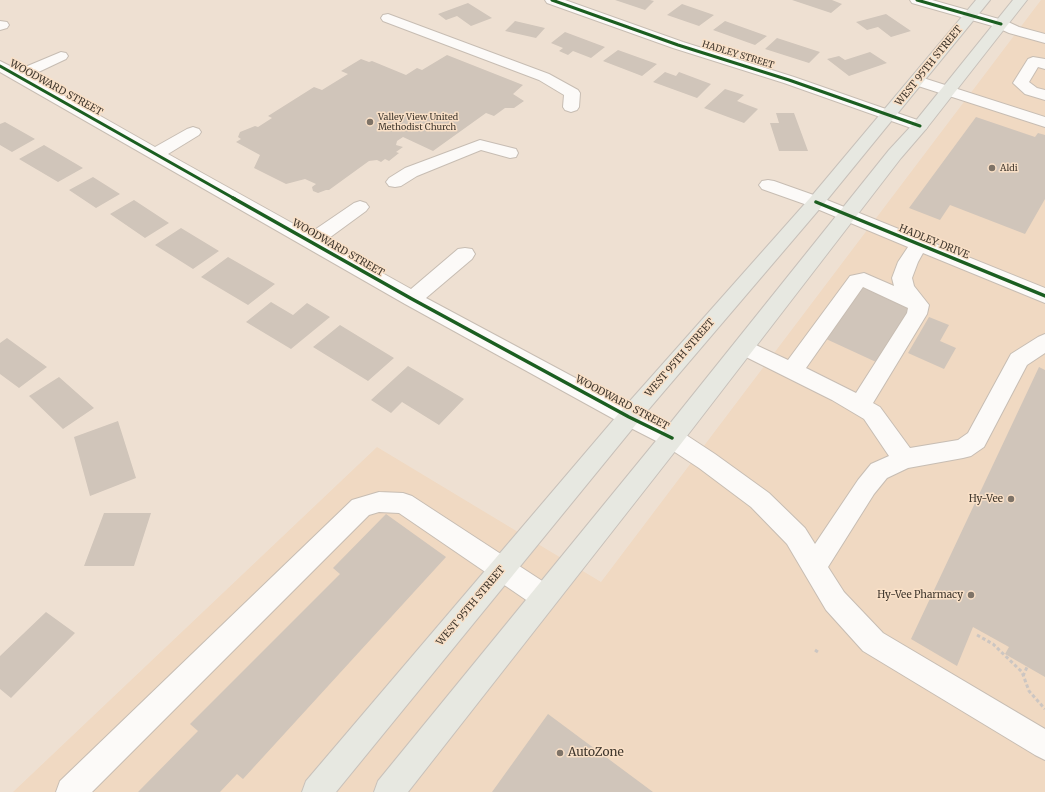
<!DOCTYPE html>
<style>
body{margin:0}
canvas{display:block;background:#eee0d2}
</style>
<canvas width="1045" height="792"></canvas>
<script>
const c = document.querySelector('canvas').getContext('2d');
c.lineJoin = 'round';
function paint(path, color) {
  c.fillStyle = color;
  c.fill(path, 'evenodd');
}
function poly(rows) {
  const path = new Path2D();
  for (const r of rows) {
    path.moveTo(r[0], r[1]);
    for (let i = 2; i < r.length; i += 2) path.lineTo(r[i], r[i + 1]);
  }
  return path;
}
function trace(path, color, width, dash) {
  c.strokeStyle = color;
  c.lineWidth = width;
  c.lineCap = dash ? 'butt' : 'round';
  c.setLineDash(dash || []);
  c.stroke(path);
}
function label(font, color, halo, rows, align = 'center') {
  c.font = font + ' Merriweather,serif';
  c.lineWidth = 3;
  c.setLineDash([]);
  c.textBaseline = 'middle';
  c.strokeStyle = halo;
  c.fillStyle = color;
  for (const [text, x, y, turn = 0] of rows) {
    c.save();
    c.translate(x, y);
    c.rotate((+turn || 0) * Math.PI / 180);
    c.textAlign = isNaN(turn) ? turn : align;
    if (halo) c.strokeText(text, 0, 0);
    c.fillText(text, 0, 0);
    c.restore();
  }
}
paint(poly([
 [1041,0,1045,0,1045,792,13,792,377,447,601,582]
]), '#f0d9c2');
paint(poly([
 [615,0,650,0,654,1,645,10],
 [792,0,832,0,842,4,831,13],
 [468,3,492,18,471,26,457,16,446,20,438,14],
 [682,4,714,15,699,26,667,15],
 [886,14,911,31,891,37,878,27,867,30,856,22],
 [515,21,545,28,536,38,505,31],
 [725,21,767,36,755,45,713,30],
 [565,32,605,47,591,58,573,51,568,55,559,51,563,48,551,43],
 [777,38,820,52,809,63,765,49],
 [618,50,657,64,642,76,603,61],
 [870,52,887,63,849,76,827,59,839,56,845,60],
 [447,55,523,85,513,94,524,101,514,108,505,108,494,116,486,113,433,151,403,137,397,141,396,145,403,147,396,152,399,153,389,161,385,159,381,162,377,160,369,161,329,190,326,190,318,193,313,191,312,187,316,184,305,179,286,184,254,168,260,155,236,142,241,139,238,137,240,132,255,126,258,127,272,118,268,116,314,87,322,90,348,74,341,71,361,59,369,62,372,61,406,75,417,68,422,70],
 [665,72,676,76,679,72,711,84,697,98,653,82],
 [725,89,744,95,737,101,758,109,744,123,704,108],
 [776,113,794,113,808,151,779,151,770,123,779,123],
 [976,117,1035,137,1038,133,1045,135,1045,199,1025,234,950,205,940,220,909,208],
 [5,122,35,139,12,152,0,145,0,124],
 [44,145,83,168,58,182,19,159],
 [93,177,120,194,96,208,69,190],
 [134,200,169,223,145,238,110,214],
 [181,228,219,251,193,269,155,245],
 [228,257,275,284,248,305,201,277],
 [861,284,911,306,876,362,824,338],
 [271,302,293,315,307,303,330,317,291,349,246,322],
 [929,317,949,325,940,341,956,348,944,369,908,353],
 [340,325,394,358,368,381,313,347],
 [7,338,47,367,19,388,0,374,0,343],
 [408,366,464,399,439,425,402,402,391,413,371,400],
 [1039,367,1045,370,1045,677,1005,654,1009,647,973,627,957,666,911,639],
 [59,377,94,408,63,429,29,396],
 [118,421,136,478,90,496,74,437],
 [104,513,151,513,134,566,84,566],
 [386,514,446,557,243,779,237,774,220,792,138,792,198,731,190,724,340,574,333,568],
 [46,612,75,633,11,698,0,689,0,656],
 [548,714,653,792,492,792]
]), '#d0c5ba');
const minor = poly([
 [545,0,565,0,683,42,794,77,926,123,928,126,926,129,920,131,914,129,784,83,673,48,547,3,545,0],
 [910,0,932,0,1006,21,1019,27,1045,34,1045,43,1009,33,996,27,912,3,910,0],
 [388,14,549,74,578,90,580,93,579,107,577,110,571,112,565,110,563,107,564,95,539,80,383,21,381,18,383,15,388,14],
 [0,21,7,22,9,25,7,28,0,30,0,21],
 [61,52,66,53,68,56,66,59,30,76,155,147,187,129,193,127,199,129,201,132,199,135,168,154,310,233,354,203,360,201,366,203,369,207,366,211,325,241,411,289,458,249,465,248,472,249,475,254,472,259,426,298,637,411,680,431,715,454,769,493,805,528,815,544,858,480,871,464,889,456,864,419,832,400,736,352,733,347,736,342,743,339,788,360,850,276,864,273,894,286,892,278,898,262,908,247,810,206,762,189,759,185,762,181,768,180,774,181,822,198,1045,288,1045,303,923,253,918,262,912,278,914,286,929,305,927,314,873,403,880,407,910,448,958,440,968,433,1011,354,1038,337,1045,334,1045,353,1027,365,984,447,971,456,963,458,908,468,887,478,874,494,828,567,844,592,883,633,1045,729,1045,760,1035,755,863,651,826,610,787,544,751,507,699,468,664,445,621,423,405,304,0,72,0,61,18,70,61,52],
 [863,287,908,308,907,313,856,393,806,368,863,287],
 [1033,57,1045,59,1045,69,1038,67,1029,82,1037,88,1045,90,1045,100,1025,94,1013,83,1028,59,1033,57],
 [917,76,1045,117,1045,127,912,84,909,81,912,78,917,76],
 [480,140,516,149,518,153,516,157,510,158,481,150,417,176,401,186,395,187,389,186,386,182,389,178,405,168,480,140],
 [379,492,403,493,412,496,553,588,557,597,553,606,544,609,535,606,399,513,379,512,369,515,92,792,56,792,60,781,352,500,379,492]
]);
const major = poly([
 [976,0,990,0,822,206,637,423,336,792,302,792,306,781,621,411,810,198,976,0],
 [1013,0,1027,0,926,129,901,158,680,445,408,792,374,792,378,781,664,431,889,150,914,123,1013,0]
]);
trace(minor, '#c7bdb3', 2);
trace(major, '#c8c1ba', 2);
trace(poly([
 [977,635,993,644,1022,672,1029,691,1045,709],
 [815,650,818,652],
 [1023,676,1027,667]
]), '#ccc6c2', 3, [3.5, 2.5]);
paint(minor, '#fcfaf8');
paint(major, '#e7e8e1');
trace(poly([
 [552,0,678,45,789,80,920,126],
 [917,0,1001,24],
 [0,66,235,199]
]), '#1b5e20', 3);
trace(poly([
 [233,198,412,299,629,417,672,438],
 [816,202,1045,296]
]), '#1b5e20', 3.5);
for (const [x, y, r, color] of [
 [370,122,4,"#7e7367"],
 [992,168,4,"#7e7367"],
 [1011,499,4,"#7e7367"],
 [971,595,4,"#7e7367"],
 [560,753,4,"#7e7367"]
]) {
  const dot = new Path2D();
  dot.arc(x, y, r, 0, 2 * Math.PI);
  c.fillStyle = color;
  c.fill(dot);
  trace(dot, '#f9e0c7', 1.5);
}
label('9px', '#41382e', '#f9e0c7', [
 ["HADLEY STREET",738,55,17]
]);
label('9px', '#41382e', '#f9e0c7', [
 ["Valley View United",378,117],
 ["Methodist Church",378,127],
 ["Aldi",1000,168]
], 'left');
label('10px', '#41382e', '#f9e0c7', [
 ["WEST 95TH STREET",929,66,-51],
 ["WOODWARD STREET",56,88,29],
 ["HADLEY DRIVE",934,242,22],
 ["WOODWARD STREET",338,248,30],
 ["WEST 95TH STREET",680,358,-49],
 ["WOODWARD STREET",622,403,28],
 ["WEST 95TH STREET",471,606,-50]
]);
label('10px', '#41382e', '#f9e0c7', [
 ["Hy-Vee",1003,499],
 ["Hy-Vee Pharmacy",963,595]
], 'right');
label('12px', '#41382e', '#f9e0c7', [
 ["AutoZone",568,753]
], 'left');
</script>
